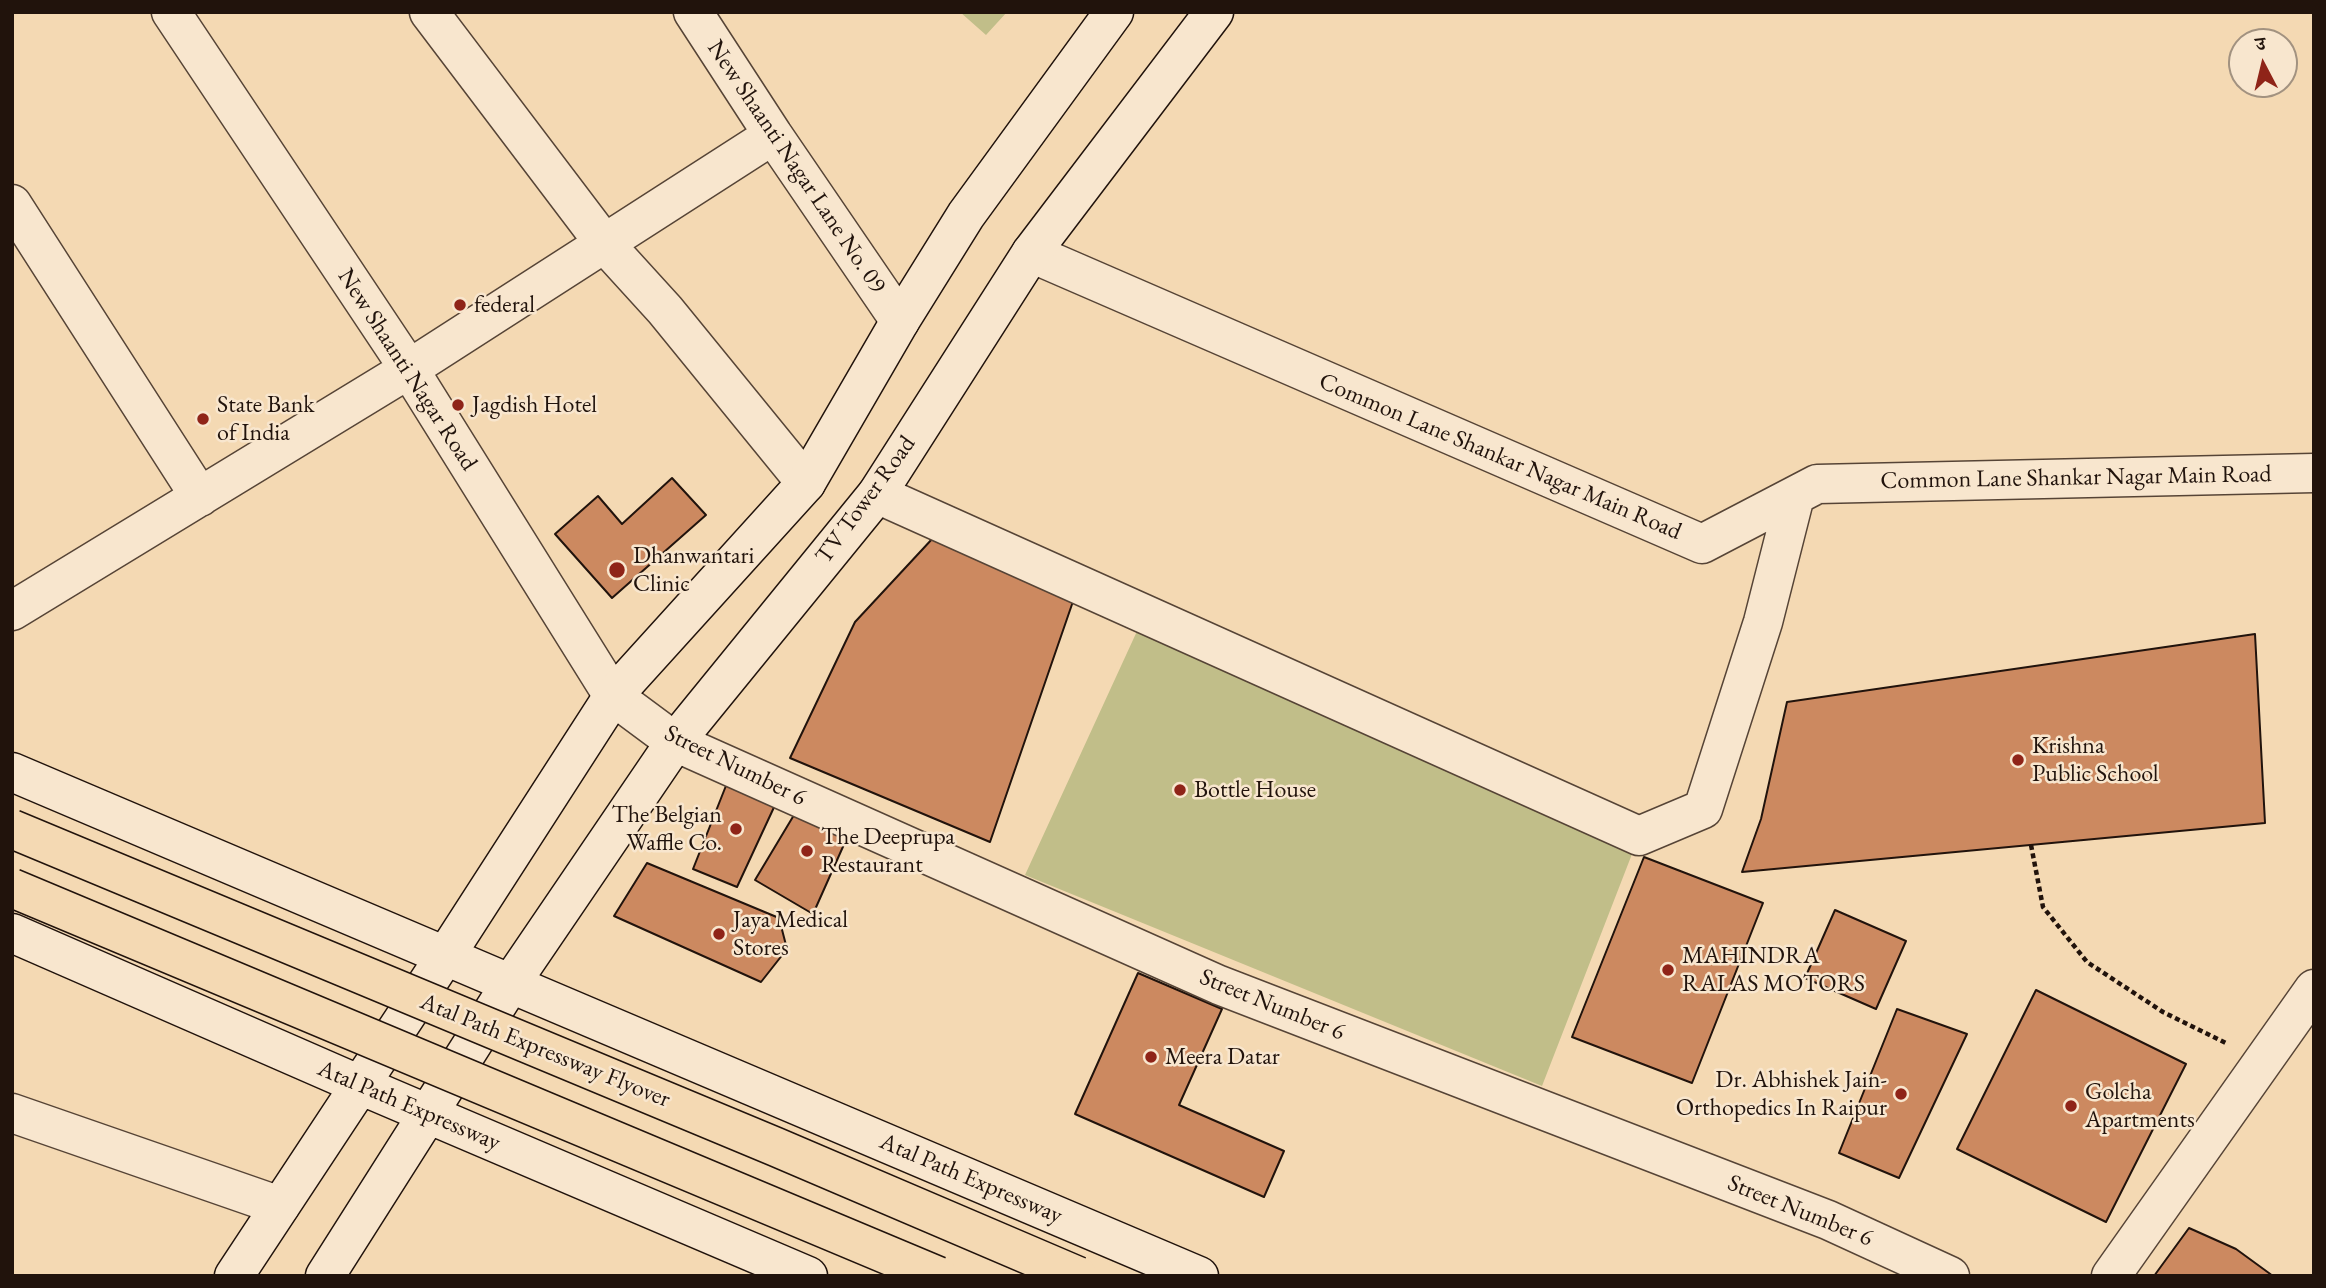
<!DOCTYPE html>
<meta charset="utf-8">
<style>
body{margin:0}
#map{position:relative;width:2326px;height:1288px;overflow:hidden;background:#f4d9b3;font-family:"EB Garamond","Noto Serif Devanagari",serif}
canvas{display:block}
.frame{position:absolute;inset:0;border:14px solid #21130c;pointer-events:none}
.north{position:absolute;left:2228px;top:28px;width:70px;height:70px;box-sizing:border-box;background:#f8e6ce;border:2px solid #a29280;border-radius:50%;rotate:353deg;font-size:19px;font-weight:700;line-height:28px;text-align:center;color:#21130c}
.north::after{content:'';display:block;margin:auto;width:24px;height:32px;background:#8f2418;clip-path:polygon(50% 0,100% 100%,50% 72%,0 100%)}
</style>
<div id="map">
<canvas width="2326" height="1288"></canvas>
<div class="frame"></div>
<div class="north">उ</div>
</div>
<script>
const c = document.querySelector('canvas').getContext('2d');
c.lineJoin = 'round';
function paint(path, color) {
  c.fillStyle = color;
  c.fill(path, 'evenodd');
}
function poly(rows) {
  const path = new Path2D();
  for (const r of rows) {
    path.moveTo(r[0], r[1]);
    for (let i = 2; i < r.length; i += 2) path.lineTo(r[i], r[i + 1]);
  }
  return path;
}
function trace(path, color, width, dash) {
  c.strokeStyle = color;
  c.lineWidth = width;
  c.lineCap = dash ? 'butt' : 'round';
  c.setLineDash(dash || []);
  c.stroke(path);
}
function label(font, color, halo, rows, align = 'center') {
  c.font = font + ' "EB Garamond",serif';
  c.lineWidth = 5;
  c.setLineDash([]);
  c.textBaseline = 'middle';
  c.strokeStyle = halo;
  c.fillStyle = color;
  for (const [text, x, y, turn = 0] of rows) {
    c.save();
    c.translate(x, y);
    c.rotate((+turn || 0) * Math.PI / 180);
    c.textAlign = isNaN(turn) ? turn : align;
    if (halo) c.strokeText(text, 0, 0);
    c.fillText(text, 0, 0);
    c.restore();
  }
}
paint(poly([
 [960,12,1007,12,986,35],
 [1138,629,1639,836,1542,1086,1025,875]
]), '#c1be89');
const building = poly([
 [672,478,706,515,612,598,555,534,598,496,622,524,672,478],
 [946,524,1079,584,990,842,790,758,855,622,946,524],
 [2255,634,2265,823,1742,872,1761,819,1787,702,2255,634],
 [733,768,782,790,737,887,693,869,733,768],
 [803,800,854,822,813,914,755,880,803,800],
 [1644,857,1763,903,1692,1083,1572,1037,1644,857],
 [647,863,779,918,787,949,761,982,614,916,647,863],
 [1835,910,1906,941,1876,1009,1805,978,1835,910],
 [1138,973,1222,1009,1179,1105,1284,1151,1264,1197,1075,1114,1138,973],
 [2036,990,2186,1064,2106,1222,1957,1149,2036,990],
 [1897,1009,1967,1034,1899,1178,1839,1153,1897,1009],
 [2189,1228,2236,1249,2273,1276,2154,1276,2189,1228]
]);
paint(building, '#cc8960');
trace(building, '#21130c', 2);
const street = poly([
 [171,12,409,369,613,696,675,742,1219,985,1828,1220,1950,1276],
 [429,12,604,243,665,310,806,483],
 [693,12,773,135,900,321],
 [12,204,200,497],
 [1031,253,1702,544,1817,484,2314,473],
 [877,494,1639,836,1703,809,1763,622,1795,496],
 [12,611,409,369,773,135],
 [12,1113,280,1206],
 [2111,1276,2314,989]
]);
const secondary = poly([
 [12,772,1199,1276],
 [12,933,360,1085,808,1276],
 [234,1276,446,955,613,696,806,483,900,321,966,215,1114,12],
 [325,1276,511,983,675,742,877,494,1031,253,1214,12]
]);
trace(street, '#564436', 41);
trace(secondary, '#21130c', 41);
trace(poly([
 [2031,845,2043,907,2087,962,2163,1012,2228,1044]
]), '#21130c', 4.5, [5, 3.5]);
trace(street, '#f8e6ce', 38);
trace(secondary, '#f8e6ce', 38);
const highwayBridge = poly([
 [12,829,776,1147,1078,1276],
 [12,888,938,1276]
]);
trace(highwayBridge, '#21130c', 41, []);
trace(highwayBridge, '#f4d9b3', 38);
for (const [x, y, r, color] of [
 [460,305,7,"#8f2418"],
 [458,405,7,"#8f2418"],
 [203,419,7,"#8f2418"],
 [617,570,9,"#8f2418"],
 [2018,760,7,"#8f2418"],
 [1180,790,7,"#8f2418"],
 [736,829,7,"#8f2418"],
 [807,851,7,"#8f2418"],
 [719,934,7,"#8f2418"],
 [1668,970,7,"#8f2418"],
 [1151,1057,7,"#8f2418"],
 [1901,1094,7,"#8f2418"],
 [2071,1106,7,"#8f2418"]
]) {
  const dot = new Path2D();
  dot.arc(x, y, r, 0, 2 * Math.PI);
  c.fillStyle = color;
  c.fill(dot);
  trace(dot, '#f8e6ce', 2.5);
}
label('24px', '#21130c', '#f8e6ce', [
 ["New Shaanti Nagar Lane No. 09",796,167,56],
 ["New Shaanti Nagar Road",407,370,57],
 ["Common Lane Shankar Nagar Main Road",1500,457,23],
 ["Common Lane Shankar Nagar Main Road",2076,478,-1],
 ["TV Tower Road",866,500,-54],
 ["Street Number 6",735,766,26],
 ["Street Number 6",1272,1005,22],
 ["Atal Path Expressway Flyover",545,1051,22],
 ["Atal Path Expressway",409,1106,23],
 ["Atal Path Expressway",971,1179,23],
 ["Street Number 6",1800,1211,22]
]);
label('24px', '#21130c', '#f8e6ce', [
 ["federal",474,305],
 ["State Bank",217,405],
 ["of India",217,433],
 ["Jagdish Hotel",472,405],
 ["Dhanwantari",633,556],
 ["Clinic",633,584],
 ["Krishna",2032,746],
 ["Public School",2032,774],
 ["Bottle House",1194,790],
 ["The Belgian",722,815,"right"],
 ["Waffle Co.",722,843,"right"],
 ["The Deeprupa",821,837],
 ["Restaurant",821,865],
 ["Jaya Medical",733,920],
 ["Stores",733,948],
 ["MAHINDRA",1682,956],
 ["RALAS MOTORS",1682,984],
 ["Meera Datar",1165,1057],
 ["Dr. Abhishek Jain-",1887,1080,"right"],
 ["Orthopedics In Raipur",1887,1108,"right"],
 ["Golcha",2085,1092],
 ["Apartments",2085,1120]
], 'left');
</script>
